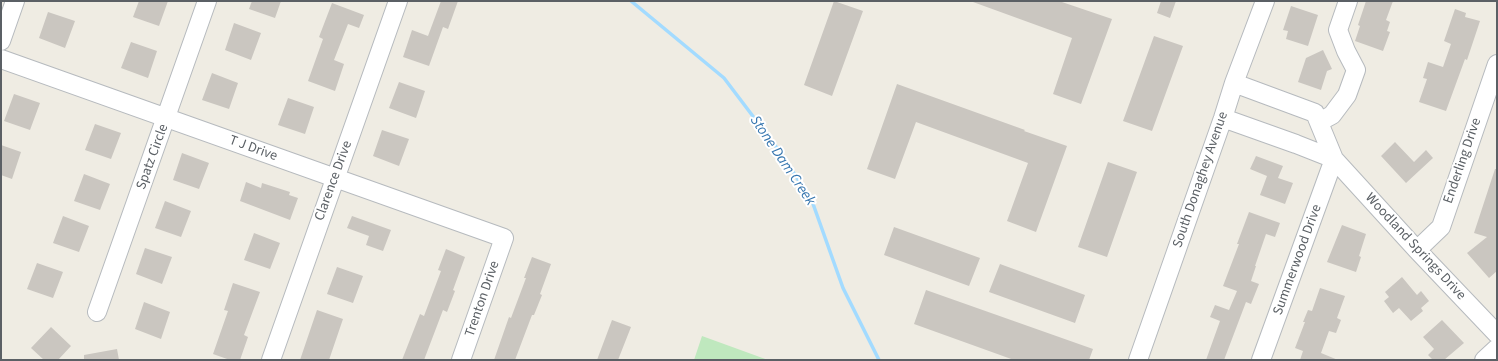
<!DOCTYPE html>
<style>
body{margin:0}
#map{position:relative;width:1498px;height:361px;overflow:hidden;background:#efece3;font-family:"Source Sans 3",sans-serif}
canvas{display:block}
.frame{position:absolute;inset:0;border:2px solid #5b6065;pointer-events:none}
</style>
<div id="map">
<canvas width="1498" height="361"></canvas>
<div class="frame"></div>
</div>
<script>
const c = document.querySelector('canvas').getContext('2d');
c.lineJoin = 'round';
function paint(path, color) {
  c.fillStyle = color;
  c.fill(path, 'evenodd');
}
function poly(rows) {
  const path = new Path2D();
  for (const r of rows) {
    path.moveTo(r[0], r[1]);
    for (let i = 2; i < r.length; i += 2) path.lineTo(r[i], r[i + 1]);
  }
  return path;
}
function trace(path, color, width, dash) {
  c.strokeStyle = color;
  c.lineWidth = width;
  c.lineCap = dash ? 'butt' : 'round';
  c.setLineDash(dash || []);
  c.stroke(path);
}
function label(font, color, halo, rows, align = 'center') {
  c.font = font + ' "Source Sans 3",sans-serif';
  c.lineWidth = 4;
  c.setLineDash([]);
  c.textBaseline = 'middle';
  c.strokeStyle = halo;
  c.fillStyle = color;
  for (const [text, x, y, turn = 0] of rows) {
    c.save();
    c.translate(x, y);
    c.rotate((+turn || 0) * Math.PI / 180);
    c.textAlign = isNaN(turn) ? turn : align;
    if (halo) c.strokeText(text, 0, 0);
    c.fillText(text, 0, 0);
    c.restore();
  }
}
paint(poly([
 [702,336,768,360,694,360]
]), '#bfe8be');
trace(poly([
 [631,1,724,78,780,152,812,201,843,288,879,360]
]), '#a3dbff', 3.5);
paint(poly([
 [139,1,168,1,159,26,133,17],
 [252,1,281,1,275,18,249,9],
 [441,1,458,1,448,29,443,27,429,66,403,57,412,30,428,36],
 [834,1,863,11,832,96,804,85],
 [974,1,1059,1,1112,19,1081,104,1053,94,1072,38,973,2],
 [1161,1,1176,1,1170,18,1157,13],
 [1366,1,1393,1,1386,20,1390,22,1387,31,1390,32,1383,51,1355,41,1360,26,1358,25],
 [332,3,364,15,359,28,348,24,334,60,344,64,335,91,308,81,323,39,319,37],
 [1291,6,1318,15,1308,46,1286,39,1288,31,1283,30],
 [1455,9,1466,13,1465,17,1480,21,1467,60,1465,59,1446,111,1419,102,1427,79,1423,78,1428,62,1443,67,1451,44,1444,41],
 [48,12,75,21,65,48,39,38],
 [234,23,261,33,251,60,225,50],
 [1154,36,1183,46,1152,131,1123,121],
 [131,42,157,51,148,78,121,68],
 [1323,50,1332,69,1327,71,1321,90,1298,82,1306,58],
 [212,73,238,83,229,109,202,100],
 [399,82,425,91,416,118,389,108],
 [897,84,1025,130,1024,131,1067,146,1036,232,1007,221,1028,163,916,122,895,179,867,169],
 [14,94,40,103,30,130,4,121],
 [288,98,314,107,305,134,278,125],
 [95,124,121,133,111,159,85,150],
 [382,130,409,139,399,166,373,156],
 [1395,142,1414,162,1426,150,1433,158,1406,183,1381,156],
 [1,145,21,152,12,179,1,175],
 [182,153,209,163,199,189,173,180],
 [1256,156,1283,166,1278,178,1293,183,1285,204,1260,195,1267,176,1250,169],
 [1108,162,1137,172,1107,257,1078,247],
 [1495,169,1497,169,1497,271,1489,278,1467,253,1487,237,1474,233],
 [84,174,110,184,100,210,74,201],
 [246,182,261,188,262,183,290,192,289,195,298,198,290,220,240,201],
 [165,201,191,211,181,237,155,228],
 [1249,212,1280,223,1275,237,1266,234,1255,266,1256,266,1251,281,1259,284,1251,304,1246,302,1224,360,1206,360,1220,321,1210,317,1215,305,1229,310,1237,291,1223,286,1239,244,1237,244],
 [63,216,89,226,79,252,53,243],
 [352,216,391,230,383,251,366,245,369,236,347,228],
 [1342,225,1366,234,1359,256,1361,257,1356,272,1327,262],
 [894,227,980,258,969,286,884,255],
 [254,233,280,243,270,269,244,260],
 [145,248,172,257,162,284,136,274],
 [446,249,465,257,453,290,455,291,447,312,443,310,424,360,402,360,420,314,424,316,441,271,438,270],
 [532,257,551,264,540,294,542,295,534,315,532,315,515,360,494,360,509,317,511,318,526,278,524,278],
 [37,263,63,272,53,298,27,289],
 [1000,264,1085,295,1075,323,989,292],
 [337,267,363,276,353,303,327,294],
 [1402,277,1417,295,1421,291,1429,301,1421,308,1423,311,1411,321,1399,308,1393,313,1384,301,1389,297,1385,292],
 [233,283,260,292,244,335,248,337,240,360,230,360,213,354,228,311,224,310],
 [1320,288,1345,296,1337,318,1341,320,1336,333,1329,331,1321,353,1338,360,1300,360,1303,351,1295,348,1305,322,1303,322,1308,310,1312,311],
 [926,290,1093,349,1089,360,1014,360,914,324],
 [144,302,170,312,161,339,135,329],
 [317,310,343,319,329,360,300,360],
 [612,320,631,327,618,360,597,360],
 [1442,320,1464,343,1444,360,1433,360,1428,355,1434,349,1423,337],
 [51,327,71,346,58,360,44,360,31,348],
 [117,349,119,360,84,360,84,355]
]), '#cac6c0');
const minor = poly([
 [1,41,15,1],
 [1,59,504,238,461,360],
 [1234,83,1315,113,1334,159,1417,250,1497,334],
 [1223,118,1296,144,1334,159],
 [1319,122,1332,115,1347,95,1356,70,1346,51,1338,30,1348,1],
 [1417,250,1441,227,1497,64],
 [97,312,207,1],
 [271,360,398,1],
 [1138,360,1223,118,1234,83,1265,1],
 [1261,360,1334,159],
 [1484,360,1497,348]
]);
trace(minor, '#b6babe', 20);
trace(minor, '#fff', 18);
label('14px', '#5b6065', '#fff', [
 ["T J Drive",253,149,20],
 ["Spatz Circle",153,157,-70],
 ["Enderling Drive",1463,161,-71],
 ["South Donaghey Avenue",1201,180,-71],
 ["Clarence Drive",334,181,-70],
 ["Woodland Springs Drive",1415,247,47],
 ["Summerwood Drive",1298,260,-70],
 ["Trenton Drive",483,299,-71]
]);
label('italic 15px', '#3676af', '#fff', [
 ["Stone Dam Creek",782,161,56]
]);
</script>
